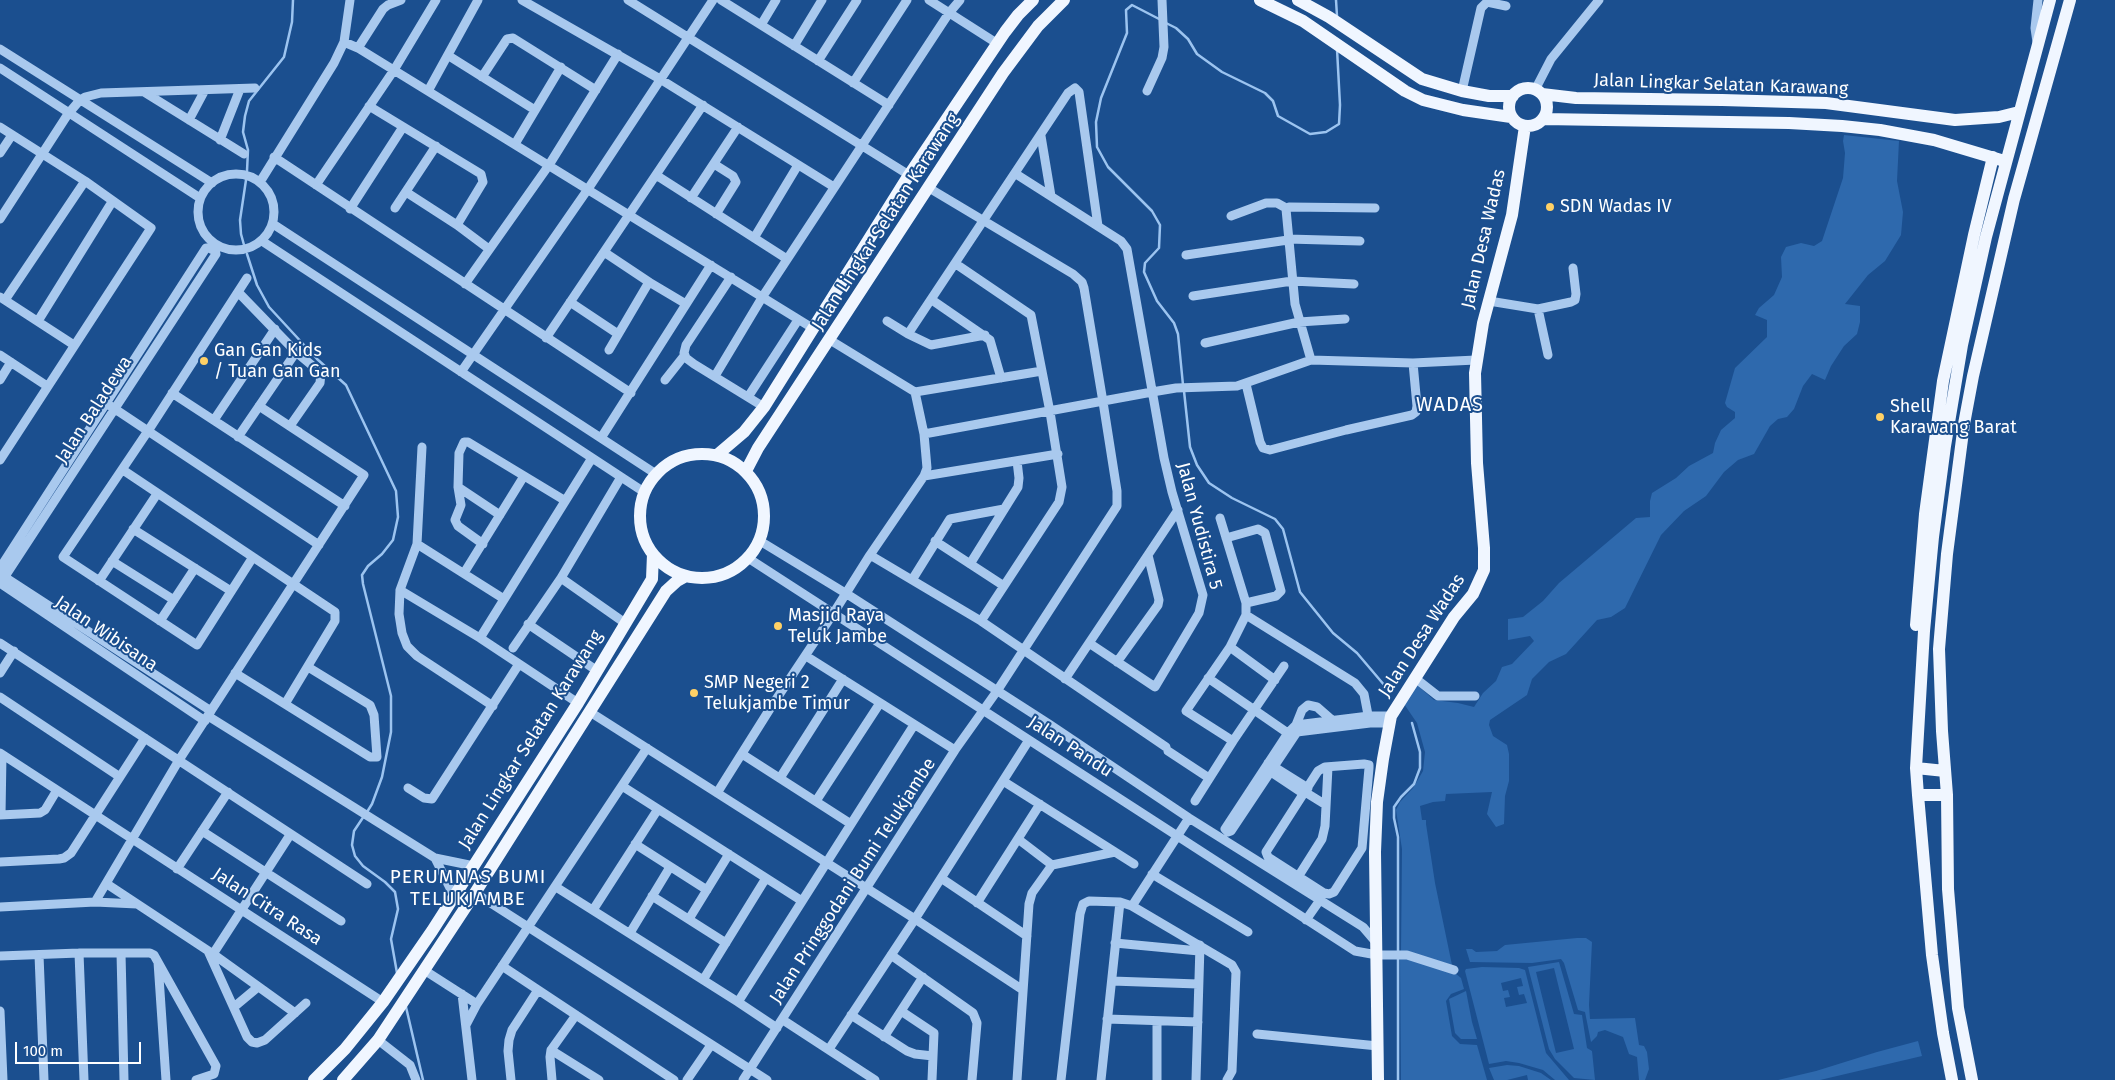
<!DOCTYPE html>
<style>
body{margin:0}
#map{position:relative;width:2115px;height:1080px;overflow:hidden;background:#1b4f8f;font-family:"Fira Sans",sans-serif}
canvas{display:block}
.scale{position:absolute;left:15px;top:1042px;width:126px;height:22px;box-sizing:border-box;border:2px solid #fff;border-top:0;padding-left:6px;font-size:15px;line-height:18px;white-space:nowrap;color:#fff;-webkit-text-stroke:4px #1b4f8f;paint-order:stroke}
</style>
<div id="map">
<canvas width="2115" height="1080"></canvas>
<div class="scale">100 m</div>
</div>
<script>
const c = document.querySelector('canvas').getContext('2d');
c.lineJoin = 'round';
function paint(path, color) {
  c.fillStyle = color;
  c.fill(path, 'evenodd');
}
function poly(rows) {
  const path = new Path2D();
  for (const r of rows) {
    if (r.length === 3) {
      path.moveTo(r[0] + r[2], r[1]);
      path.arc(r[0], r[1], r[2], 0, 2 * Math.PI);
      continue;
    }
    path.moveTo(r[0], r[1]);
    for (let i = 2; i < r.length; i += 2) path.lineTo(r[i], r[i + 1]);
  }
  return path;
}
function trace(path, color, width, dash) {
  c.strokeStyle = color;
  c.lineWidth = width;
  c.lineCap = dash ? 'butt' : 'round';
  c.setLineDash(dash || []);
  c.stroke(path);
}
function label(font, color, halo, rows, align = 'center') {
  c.font = font + ' "Fira Sans",sans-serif';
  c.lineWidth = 4;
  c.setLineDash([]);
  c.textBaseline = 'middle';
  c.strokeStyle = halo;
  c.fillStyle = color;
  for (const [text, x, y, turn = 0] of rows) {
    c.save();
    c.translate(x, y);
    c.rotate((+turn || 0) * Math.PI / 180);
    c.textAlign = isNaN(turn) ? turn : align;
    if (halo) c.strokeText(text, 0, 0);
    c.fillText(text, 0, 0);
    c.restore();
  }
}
paint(poly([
 [1844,135,1899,141,1897,181,1903,212,1901,235,1885,261,1868,275,1845,304,1860,306,1860,322,1857,334,1844,346,1831,366,1825,380,1812,374,1803,386,1794,409,1787,417,1778,419,1770,426,1754,454,1738,460,1724,472,1706,496,1684,511,1661,535,1625,608,1611,617,1597,620,1566,654,1549,662,1532,679,1527,695,1490,720,1489,725,1493,736,1507,745,1509,754,1509,781,1505,796,1504,824,1496,827,1487,814,1492,792,1446,794,1445,801,1433,802,1420,806,1422,820,1426,820,1426,824,1435,883,1452,965,1401,951,1402,849,1396,810,1400,802,1413,788,1423,771,1425,752,1417,723,1404,704,1417,685,1434,700,1458,703,1474,707,1483,693,1496,681,1502,667,1512,664,1534,641,1530,636,1508,640,1508,619,1523,617,1543,601,1559,583,1636,518,1650,517,1650,501,1652,493,1676,478,1689,466,1713,453,1715,443,1721,430,1735,418,1735,412,1727,407,1725,403,1735,368,1767,337,1767,320,1755,315,1759,308,1774,295,1782,277,1781,257,1786,247,1801,243,1814,246,1822,241,1843,178,1845,153,1843,141],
 [1577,938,1586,938,1592,942,1589,1005,1590,1019,1635,1018,1639,1045,1644,1046,1647,1052,1649,1069,1645,1080,1639,1080,1637,1057,1629,1054,1623,1037,1605,1030,1598,1032,1597,1036,1591,1042,1585,1012,1578,1010,1564,963,1561,959,1532,963,1470,962,1466,949,1472,949,1476,952,1497,951,1505,945],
 [1400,957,1455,973,1461,978,1464,989,1451,994,1446,1001,1452,1036,1460,1044,1477,1045,1487,1080,1401,1080],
 [1559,962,1574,1014,1582,1015,1587,1048,1592,1051,1595,1080,1574,1078,1555,1059,1549,1049,1528,967],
 [1554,968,1574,1049,1556,1053,1536,972],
 [1482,967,1519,968,1525,970,1546,1053,1569,1080,1555,1080,1543,1070,1519,1063,1506,1061,1489,1064,1465,971,1466,969],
 [1521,978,1523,986,1517,987,1519,995,1524,994,1527,1003,1506,1007,1504,998,1510,997,1508,990,1503,991,1501,983],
 [1466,991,1472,1022,1477,1039,1461,1039,1455,1033,1449,999],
 [1918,1041,1922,1056,1820,1080,1778,1080,1816,1071,1877,1052],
 [1507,1065,1519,1066,1541,1073,1551,1080,1528,1080,1527,1075,1507,1080,1494,1080,1489,1068]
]), '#2e69ad');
trace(poly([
 [1336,0,1337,16],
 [1161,20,1132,5,1126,10,1127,33,1101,98,1096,122,1097,147,1108,167,1152,211,1160,225,1159,248,1145,263,1144,272,1157,301,1174,323,1178,334,1183,385],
 [1166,23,1176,28,1188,39,1197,54,1222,72,1265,93,1273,101,1278,116,1310,134,1326,132,1339,124,1340,105,1337,49],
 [247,171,248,150,243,132,245,116,249,101,284,57,292,22,293,0],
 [244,245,241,234,240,220,246,180],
 [247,254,257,285,269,307,317,359,346,385,396,491,398,517,393,540,382,554,368,566,362,575,363,584,391,696,391,732,382,777,372,804,367,812],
 [1184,391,1190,447,1197,465,1209,483,1232,498,1275,519,1283,529,1300,592,1333,633,1357,653,1385,686],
 [364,816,354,831,352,845,355,856,363,866,385,882,395,892,398,909,391,939,397,973],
 [406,1007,423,1080],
 [1398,1080,1398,837,1394,818,1394,807,1401,797,1414,784,1420,768,1420,752,1412,723]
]), '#9cc4f0', 2.5);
trace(poly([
 [522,0,660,79,834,187],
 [628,0,909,175],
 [721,0,889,105],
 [929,0,998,44],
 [761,25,776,0],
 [344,42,358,48,814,329],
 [2037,42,2035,28,2038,0],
 [794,46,822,0],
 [358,48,383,9,388,5,401,0],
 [0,49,212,183],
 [449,56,535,110],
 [818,61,857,0],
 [0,68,200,198],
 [482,77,507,39,513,38,596,90],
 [853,83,907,0],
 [1535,90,1551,59,1599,0],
 [428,91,478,0],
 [1147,91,1162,58,1164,47,1162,0],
 [1462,91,1481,8,1487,2,1506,6],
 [144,92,244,154],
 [369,106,481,174,483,182,457,225],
 [189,120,205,90],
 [0,127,85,181,151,228,0,460],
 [1041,136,1051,196],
 [220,140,240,89],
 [515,144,561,67],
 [0,153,12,135],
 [274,157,631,393],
 [714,164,733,176,736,182,716,214],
 [236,212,38],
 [1016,174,1121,241,1127,249,1164,458,1172,492,1203,595,1199,613,1155,687,1089,643],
 [656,175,787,259],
 [260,182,334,63,344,42,350,0],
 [316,185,394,70,436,0],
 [406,192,457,225,489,249],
 [691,198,738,127],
 [395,208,436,146],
 [350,209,403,127],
 [1231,216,1266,203,1277,203,1286,208],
 [0,219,68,114,80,100,85,97,101,93,255,88],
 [273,224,656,474],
 [754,238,798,165],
 [1288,239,1360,241],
 [262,241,644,492],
 [604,252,649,282,686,304],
 [1186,255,1288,240],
 [956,264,1031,315,1050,412,1062,487,1059,502,981,621],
 [731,277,686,345,684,353,686,358,694,364,764,407],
 [247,278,148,431,63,557,197,645,253,557],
 [465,284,549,165,618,54],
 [238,292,296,352,321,373,320,383,290,426],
 [1193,296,1292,281,1354,284],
 [0,297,74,345],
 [5,300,85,181],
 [932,300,990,340,1001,378],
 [1489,301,1538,309,1571,302,1575,300,1576,294,1573,268],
 [570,302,618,334],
 [1538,309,1548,355],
 [38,321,112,202],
 [887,321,908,334,931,345,985,335],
 [908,334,1068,93,1075,88,1079,92,1098,226],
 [546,338,703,105],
 [1205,343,1299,322,1345,319],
 [609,350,649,282],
 [0,355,47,386],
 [1311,360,1295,304,1286,209,1289,207,1375,208],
 [461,372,588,189,713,0],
 [715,376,763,296,949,13,960,0],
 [0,380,11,362],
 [665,380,684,356],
 [1246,384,1260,442,1263,448,1270,450,1346,430,1412,415,1416,412,1417,406,1413,363],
 [915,392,1042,371],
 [172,393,345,506],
 [748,397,798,320],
 [109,405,319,545],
 [214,420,275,329],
 [924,434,1152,392,1176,388,1237,386,1311,360,1413,363,1476,360],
 [238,437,296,352],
 [601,438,711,265],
 [422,447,417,544,400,590,480,638,578,703],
 [123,470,335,612,335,621,285,704],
 [924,476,1058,454],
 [458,487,500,515],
 [1220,518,1246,603,1246,615,1230,647,1186,711,1233,741],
 [133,529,231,591],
 [1226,538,1258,529,1265,533,1281,591,1276,596,1246,603],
 [760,541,847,594,1049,724,1189,818,1363,927,1375,941],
 [935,541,1004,586],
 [417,544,504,599],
 [483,544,458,526,455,520,461,505,458,487,459,453,464,442,468,442,564,500],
 [870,555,981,621,1166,747],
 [748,558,1355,951,1377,955,1407,955,1454,970],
 [112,561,174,600],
 [970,564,1018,487,1019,478,1017,461],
 [0,568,206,248,209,248,215,251,216,254,0,584],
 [464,573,524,476],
 [0,574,211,711],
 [561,578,625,623],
 [912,580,950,519,1004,509],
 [99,581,157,494],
 [0,583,205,721],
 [400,590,399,614,402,633,407,646,417,656,493,706],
 [1246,615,1355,683,1364,694,1369,720],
 [160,621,195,568],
 [528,624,596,670],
 [480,638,592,458],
 [0,643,367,884],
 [1230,647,1275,680],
 [513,648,561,578,621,477],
 [806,656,955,750],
 [1117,662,1158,605,1159,600,1148,555],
 [0,673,14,651],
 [235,673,370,757,377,757,374,715,370,705,308,667],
 [1208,678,1292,736],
 [1415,678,1438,696,1475,696],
 [1065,679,1178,510],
 [0,697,120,777],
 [590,712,915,919,1023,990],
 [208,716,435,858,474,866],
 [1389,723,1370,723,1297,732,1231,831,1228,832,1225,829,1288,733,1296,725,1369,716,1391,716],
 [1297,729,1296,725,1302,710,1308,705,1317,707,1333,721],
 [1168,751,1209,778],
 [0,753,383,1002],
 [742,754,851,824],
 [1268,763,1308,788],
 [1364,764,1369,765,1369,768,1362,848,1334,892,1329,894,1324,893,1268,857,1266,852,1318,771,1325,767,1364,764],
 [1265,768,1304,794],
 [780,778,843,679],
 [1003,781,1134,864],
 [622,786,802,901],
 [408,788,424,798,432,799,519,664],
 [1305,792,1326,805],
 [717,793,773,704,833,614,870,555,924,476,927,468,924,434,915,392,830,340],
 [816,801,880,703],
 [1195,801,1233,741,1284,666],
 [0,815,40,813,45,810,57,790],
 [1,815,2,755],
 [202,831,341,921],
 [1018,839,1052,865],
 [635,844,707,890],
 [435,858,454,896],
 [0,862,59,859,64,858,71,853,145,738],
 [177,869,228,792],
 [1152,874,1248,932],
 [1298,877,1322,839,1325,826,1328,767],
 [941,878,1027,936],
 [107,884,213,954,295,1013],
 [556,887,738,1002,777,1028],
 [475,893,767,1080],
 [652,896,726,943],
 [95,902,179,760,364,475,259,406],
 [977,903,1040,804],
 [1132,906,1189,818],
 [0,907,95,902,137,904],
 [593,910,658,809],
 [689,919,729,854],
 [1306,920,1320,900],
 [630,933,670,867],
 [1115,943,1199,951],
 [208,951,247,1037,252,1042,257,1043,265,1040,306,1003],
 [79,953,84,1080],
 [121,953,124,1080],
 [213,954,290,835],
 [39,955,44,1080],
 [891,955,973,1013,977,1023,972,1080],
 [0,956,79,953,150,953,154,955,216,1066,214,1074,196,1080],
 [158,962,166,1080],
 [502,966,674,1080],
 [424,970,477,1004],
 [703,980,766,878],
 [1112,981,1198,984],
 [462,994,472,1080],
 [738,1002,914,725],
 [234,1007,258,987],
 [0,1011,3,1080],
 [901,1011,934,1033,932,1080],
 [851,1015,907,1051,915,1054,933,1056],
 [1107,1019,1198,1022],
 [783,1020,875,1080],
 [466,1025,477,1004,647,748],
 [1257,1034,1378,1046],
 [884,1037,923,977],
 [378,1040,410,1065,416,1080],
 [829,1049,915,919,1029,740],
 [551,1050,599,1080],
 [511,1080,508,1051,509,1040,512,1030,538,990],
 [552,1080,550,1057,551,1050,576,1015],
 [687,1080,711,1045],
 [743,1080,955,750,997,691,1117,506,1117,491,1103,402,1084,288,1082,282,1073,274,929,188],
 [1017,1080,1029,904,1032,893,1052,865,1115,852],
 [1061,1080,1080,914,1083,904,1089,901,1120,902,1132,906,1232,965,1236,972,1232,1071,1227,1080],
 [1101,1080,1120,902],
 [1157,1080,1157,1021],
 [1196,1080,1200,945]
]), '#a9c9ee', 9);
trace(poly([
 [1260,0,1303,21,1405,91,1423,100,1463,110,1511,117],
 [1298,0,1329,17,1422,79,1462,91,1489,96,1513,96],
 [1528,107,19],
 [1542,94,1576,98,1722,100,1826,103,1955,120,1999,117,2019,112],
 [1543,119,1789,123,1842,126,1880,130,1934,140,2001,160],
 [702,516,62],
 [717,455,744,432,764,407,909,175,1005,32,1018,15,1033,0],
 [746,471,758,448,1003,73,1038,26,1064,0],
 [1916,625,1925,514,1943,381,1974,235,1993,157],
 [1916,768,1945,771],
 [1918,795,1947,795],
 [314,1080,345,1049,383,1002,432,931,578,703,652,579,653,554],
 [343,1080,378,1040,475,893,666,591,677,581,686,576],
 [1378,1080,1375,852,1377,802,1383,759,1391,716,1454,617,1473,594,1484,570,1484,548,1477,463,1475,373,1483,323,1512,215,1525,126],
 [1952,1080,1943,1033,1932,955,1918,795,1916,768,1924,631,1933,537,1945,446,1962,345,1986,237,2050,0],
 [1972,1080,1958,1008,1948,889,1947,795,1942,731,1939,649,1947,554,1964,424,1973,376,2014,199,2070,0]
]), '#f0f6ff', 12);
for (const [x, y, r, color] of [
 [1550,207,5,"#ffd166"],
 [204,361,5,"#ffd166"],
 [1880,417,5,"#ffd166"],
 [778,626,5,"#ffd166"],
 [694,693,5,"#ffd166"]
]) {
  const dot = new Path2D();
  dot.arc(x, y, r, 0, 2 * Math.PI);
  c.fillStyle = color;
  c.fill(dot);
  trace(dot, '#1b4f8f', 2);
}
label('18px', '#fff', '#1b4f8f', [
 ["Jalan Lingkar Selatan Karawang",1721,85,2],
 ["Jalan Lingkar Selatan Karawang",886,222,-57],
 ["Jalan Desa Wadas",1484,239,-77],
 ["Jalan Baladewa",94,410,-57],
 ["Jalan Yudistira 5",1199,526,75],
 ["Jalan Wibisana",106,634,34],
 ["Jalan Desa Wadas",1422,636,-57],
 ["Jalan Lingkar Selatan Karawang",531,740,-58],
 ["Jalan Pandu",1070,747,33],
 ["Jalan Pringgodani Bumi Telukjambe",853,881,-57],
 ["Jalan Citra Rasa",267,907,33]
]);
label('18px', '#fff', '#1b4f8f', [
 ["SDN Wadas IV",1560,207],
 ["Gan Gan Kids",214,351],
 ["/ Tuan Gan Gan",214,372],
 ["Shell",1890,407],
 ["Karawang Barat",1890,428],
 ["Masjid Raya",788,616],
 ["Teluk Jambe",788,637],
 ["SMP Negeri 2",704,683],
 ["Telukjambe Timur",704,704]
], 'left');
c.letterSpacing = '1px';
label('19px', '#fff', '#1b4f8f', [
 ["PERUMNAS BUMI",468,878],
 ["TELUKJAMBE",468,900]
]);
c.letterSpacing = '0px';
c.letterSpacing = '1px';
label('20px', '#fff', '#1b4f8f', [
 ["WADAS",1450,405]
]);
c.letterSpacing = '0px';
</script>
